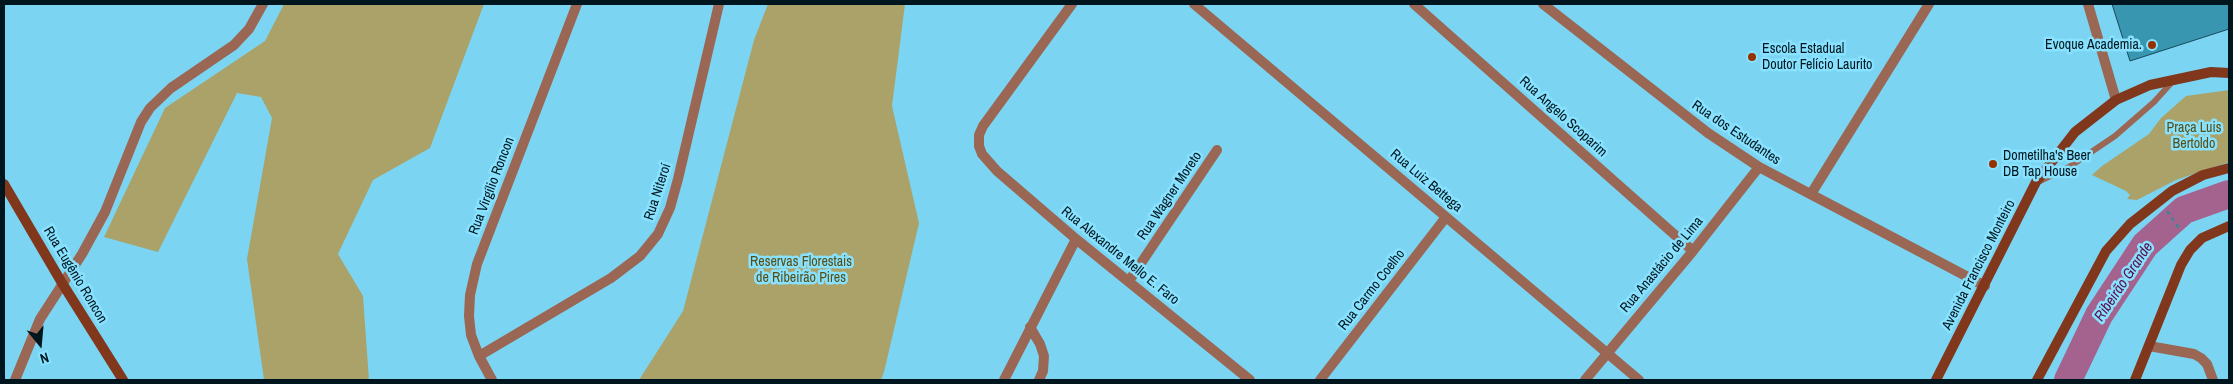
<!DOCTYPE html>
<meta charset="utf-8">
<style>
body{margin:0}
#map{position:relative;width:2233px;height:384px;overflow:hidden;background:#7bd5f2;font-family:"Archivo Narrow",sans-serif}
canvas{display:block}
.frame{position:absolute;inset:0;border:5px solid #00161e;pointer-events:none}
.north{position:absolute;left:15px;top:319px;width:50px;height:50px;-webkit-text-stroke:4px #88e2ff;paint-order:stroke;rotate:163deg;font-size:14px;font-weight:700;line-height:20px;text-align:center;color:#00161e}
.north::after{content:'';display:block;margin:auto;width:18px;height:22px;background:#00161e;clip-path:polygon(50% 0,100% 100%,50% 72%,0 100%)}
</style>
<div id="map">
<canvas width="2233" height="384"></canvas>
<div class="frame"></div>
<div class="north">N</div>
</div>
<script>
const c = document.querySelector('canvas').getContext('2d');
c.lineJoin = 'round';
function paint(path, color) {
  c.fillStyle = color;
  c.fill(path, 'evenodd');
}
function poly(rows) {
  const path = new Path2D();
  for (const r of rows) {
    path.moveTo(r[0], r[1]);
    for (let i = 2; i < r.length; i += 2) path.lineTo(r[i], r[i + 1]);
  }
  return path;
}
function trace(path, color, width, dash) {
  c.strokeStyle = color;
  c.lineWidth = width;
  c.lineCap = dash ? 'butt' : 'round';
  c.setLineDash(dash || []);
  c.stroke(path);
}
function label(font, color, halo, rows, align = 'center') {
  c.font = font + ' "Archivo Narrow",sans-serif';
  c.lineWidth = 5;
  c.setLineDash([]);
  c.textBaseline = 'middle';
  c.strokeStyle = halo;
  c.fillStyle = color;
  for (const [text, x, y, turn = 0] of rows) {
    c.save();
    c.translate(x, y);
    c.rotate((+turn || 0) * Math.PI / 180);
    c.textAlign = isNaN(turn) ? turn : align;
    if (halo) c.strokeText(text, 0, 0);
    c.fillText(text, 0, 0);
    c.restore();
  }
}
paint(poly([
 [284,4,484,4,430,148,373,180,338,254,363,296,369,380,264,380,247,259,272,118,261,97,237,93,158,252,104,237,165,108,265,41],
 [768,4,905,4,892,106,919,223,884,372,881,380,639,380,683,311,754,40],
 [2229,90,2229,162,2176,180,2137,200,2127,199,2130,195,2126,191,2092,175,2102,166,2149,134,2161,118,2186,96]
]), '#aba26a');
trace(poly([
 [2068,380,2099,315,2145,245,2184,210,2229,194]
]), '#a3638e', 28);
const building = poly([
 [2112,4,2229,4,2229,29,2130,61,2112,4]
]);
paint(building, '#3896b1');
trace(building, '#194a59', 1);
trace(poly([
 [2167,211,2180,230]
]), '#458295', 2.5, [4, 4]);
trace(poly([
 [2040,181,2069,167,2115,136,2154,102,2173,81]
]), '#9a6755', 6);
trace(poly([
 [1072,4,983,126,979,135,979,146,982,154,997,171,1076,239,1250,380],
 [1194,4,1639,380],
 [1414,4,1693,251],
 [1543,4,1708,133,1759,167,1985,286],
 [2088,4,2116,100],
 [1811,194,1929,4],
 [1129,281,1217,150],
 [1030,327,1040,344,1044,356,1043,371,1039,380],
 [2149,346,2194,354,2201,358,2207,364,2213,380],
 [479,356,611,278,640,256,658,234,670,208,678,179,719,4],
 [15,380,40,319,82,254,105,212,141,122,150,108,171,88,234,45,249,29,263,4],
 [492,380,479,356,471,335,469,316,470,295,477,264,577,4],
 [1004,380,1076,239],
 [1320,380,1446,217],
 [1585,380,1693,251,1759,167]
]), '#9a6755', 10);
trace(poly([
 [4,184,62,283,123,380],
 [1936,380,2036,182,2075,132,2116,100,2150,85,2211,72,2229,73],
 [2037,380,2106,251,2130,224,2172,191,2203,175,2229,168],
 [2135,380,2181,265,2190,250,2202,238,2229,226]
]), '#80371b', 10);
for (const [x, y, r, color] of [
 [2152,45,5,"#963100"],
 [1752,57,5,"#963100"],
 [1993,164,5,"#963100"]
]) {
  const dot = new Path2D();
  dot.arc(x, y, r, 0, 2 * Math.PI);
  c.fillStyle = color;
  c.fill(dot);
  trace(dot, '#88e2ff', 2);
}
label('14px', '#00161e', '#88e2ff', [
 ["Evoque Academia.",2142,45,"right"],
 ["Escola Estadual",1762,49],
 ["Doutor Felício Laurito",1762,65],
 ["Dometilha's Beer",2003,156],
 ["DB Tap House",2003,172]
], 'left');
label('14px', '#00161e', '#88e2ff', [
 ["Rua Angelo Scoparim",1563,117,42],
 ["Rua dos Estudantes",1736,133,34],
 ["Rua Luiz Bettega",1426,181,40],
 ["Rua Virgílio Roncon",492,186,-69],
 ["Rua Niteroí",658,192,-72],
 ["Rua Wagner Moreto",1170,196,-56],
 ["Rua Alexandre Mello E. Faro",1120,256,39],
 ["Rua Anastácio de Lima",1662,265,-50],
 ["Avenida Francisco Monteiro",1979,265,-63],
 ["Rua Eugênio Roncon",75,275,59],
 ["Rua Carmo Coelho",1372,290,-52]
]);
label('14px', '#574e12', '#88e2ff', [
 ["Praça Luis",2194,128],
 ["Bertoldo",2194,144],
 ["Reservas Florestais",801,262],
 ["de Ribeirão Pires",801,278]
]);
label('italic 15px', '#5c0c49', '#88e2ff', [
 ["Ribeirão Grande",2124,282,-56]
]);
</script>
